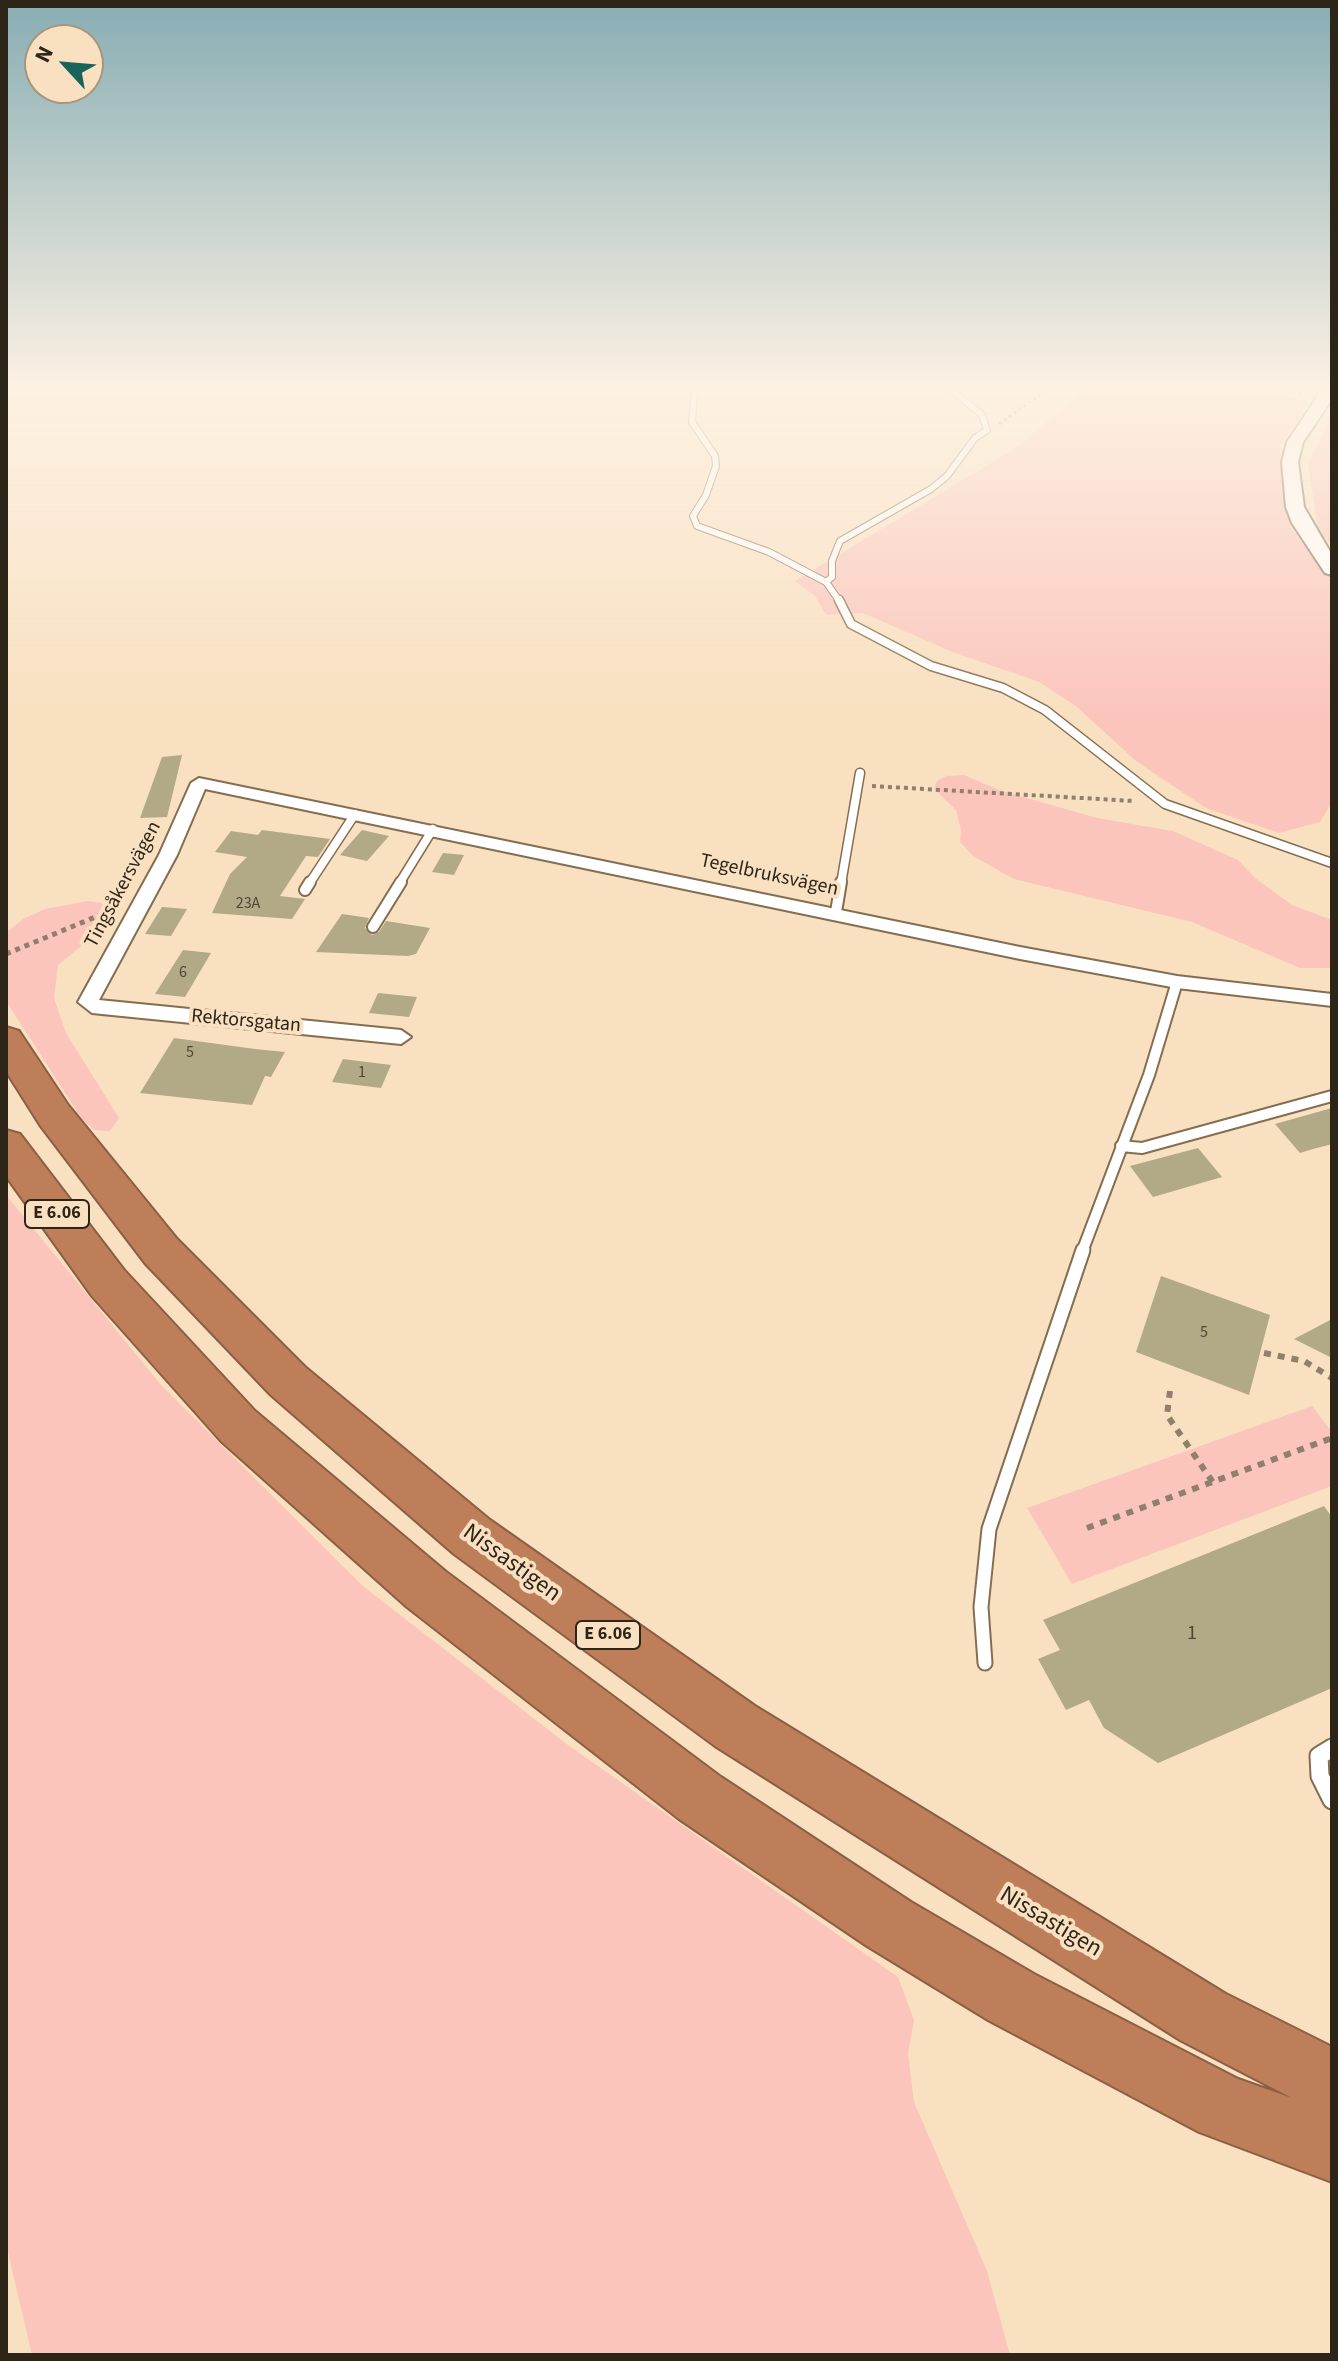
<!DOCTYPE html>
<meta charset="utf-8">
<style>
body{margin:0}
#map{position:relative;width:1338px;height:2361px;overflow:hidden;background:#f9e0c1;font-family:"Source Sans 3",sans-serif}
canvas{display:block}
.frame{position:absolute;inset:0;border:8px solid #2e2519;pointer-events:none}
.north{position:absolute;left:24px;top:24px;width:80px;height:80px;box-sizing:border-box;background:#f9e0c1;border:2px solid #a8957e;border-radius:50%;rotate:296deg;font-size:22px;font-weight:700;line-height:32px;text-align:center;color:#2e2519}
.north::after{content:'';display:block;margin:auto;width:28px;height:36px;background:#19635b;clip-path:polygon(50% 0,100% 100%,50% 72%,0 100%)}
</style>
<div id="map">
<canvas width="1338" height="2361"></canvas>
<div class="frame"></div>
<div class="north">N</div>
</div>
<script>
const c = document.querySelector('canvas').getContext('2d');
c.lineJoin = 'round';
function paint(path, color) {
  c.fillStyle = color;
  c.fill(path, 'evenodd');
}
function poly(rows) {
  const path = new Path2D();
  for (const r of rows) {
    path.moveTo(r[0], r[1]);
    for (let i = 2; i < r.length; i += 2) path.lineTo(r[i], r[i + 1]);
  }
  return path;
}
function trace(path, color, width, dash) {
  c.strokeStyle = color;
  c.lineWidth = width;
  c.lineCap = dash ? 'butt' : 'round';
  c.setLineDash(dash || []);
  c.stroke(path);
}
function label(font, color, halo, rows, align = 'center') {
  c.font = font + ' "Source Sans 3",sans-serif';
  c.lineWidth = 8;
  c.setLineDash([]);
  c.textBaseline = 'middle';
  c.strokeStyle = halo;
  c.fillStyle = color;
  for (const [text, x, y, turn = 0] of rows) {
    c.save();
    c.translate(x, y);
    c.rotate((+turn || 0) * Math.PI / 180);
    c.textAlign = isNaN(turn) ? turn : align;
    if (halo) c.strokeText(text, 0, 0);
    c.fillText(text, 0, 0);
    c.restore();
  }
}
paint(poly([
 [1089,385,1254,385,1309,403,1280,446,1280,465,1290,526,1332,581,1332,781,1331,804,1320,822,1279,833,1206,808,1136,761,1076,706,1039,682,950,651,863,613,826,615,815,596,795,581,1019,446],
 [1332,414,1332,546,1318,528,1308,464],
 [964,775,999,790,1097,818,1173,831,1238,860,1255,878,1292,905,1332,920,1332,968,1300,968,1192,922,1014,879,973,856,960,842,961,830,956,810,934,789,937,781,946,776],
 [88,901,101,903,112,914,107,925,58,965,54,998,66,1033,119,1118,110,1131,95,1130,82,1119,6,1001,6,933,23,919,45,909],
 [6,1195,161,1385,364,1587,568,1745,898,1977,914,2020,908,2053,914,2102,987,2271,1010,2355,32,2355,6,2244],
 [1312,1406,1332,1432,1332,1486,1072,1584,1027,1508]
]), '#fbc5bc');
paint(poly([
 [182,755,167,817,140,818,162,757],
 [262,830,330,839,318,857,306,856,280,896,305,899,292,919,212,913,230,874,247,857,215,852,231,831,258,835],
 [362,830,389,836,367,861,340,855],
 [443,853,464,855,454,875,432,872],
 [162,907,187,909,171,936,145,934],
 [342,914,369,918,365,928,372,935,379,932,386,921,430,928,416,954,408,956,316,952],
 [183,950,211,953,185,997,155,994],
 [378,993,417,997,409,1017,369,1013],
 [174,1038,255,1049,285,1052,271,1077,265,1076,252,1105,140,1093],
 [343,1059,391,1065,381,1088,332,1082],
 [1332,1108,1332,1144,1313,1149,1300,1153,1275,1124],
 [1198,1148,1222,1177,1153,1197,1130,1166],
 [1161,1276,1270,1315,1249,1395,1136,1352],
 [1332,1319,1332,1358,1294,1339,1315,1328],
 [1324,1506,1332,1517,1332,1688,1158,1763,1104,1728,1089,1700,1066,1710,1038,1659,1060,1650,1043,1620]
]), '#b2a986');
const laneFar4 = poly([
 [695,385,692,422,715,456,716,466,706,495,693,516,697,526,769,552,826,582],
 [840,602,826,582,832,577,832,561,840,541,931,489,947,476,975,438,987,430,982,415,946,385]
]);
const laneFar3 = poly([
 [839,600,851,624,931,666,1003,688,1045,710,1165,804,1332,863],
 [309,884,355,814],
 [399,884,433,829],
 [841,884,860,773]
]);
const laneFar2 = poly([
 [305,890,310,882],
 [836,912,841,882],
 [373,927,401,882],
 [1121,1146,1142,1148,1332,1096],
 [1082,1252,1149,1075,1177,982]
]);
const laneFar1 = poly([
 [985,1663,981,1607,989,1529,1083,1250]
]);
const lane = poly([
 [1332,1748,1319,1756,1320,1776,1332,1800]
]);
const street = poly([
 [199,778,1020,947,1177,976,1332,994,1332,1006,1177,988,1020,959,205,789,177,855,99,1000,401,1030,411,1037,401,1044,92,1013,78,1002,159,855,191,783,199,778]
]);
const secondary = poly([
 [1320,385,1332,385,1332,399,1303,442,1298,462,1304,507,1332,555,1332,575,1325,573,1292,523,1286,507,1282,462,1287,442,1316,399,1320,385]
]);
const highway = poly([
 [6,1027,19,1031,68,1105,177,1239,305,1367,490,1520,755,1706,1226,1994,1332,2047,1332,2182,1199,2132,988,2020,867,1946,679,1819,407,1607,221,1441,92,1296,6,1176,6,1130,20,1134,124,1270,255,1411,445,1571,721,1777,911,1902,1034,1974,1238,2079,1292,2098,1180,2040,715,1746,454,1554,271,1395,145,1263,40,1125,6,1071,6,1027]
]);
trace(laneFar4, '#846e51', 8);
trace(laneFar3, '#846e51', 11);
trace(laneFar2, '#846e51', 14);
trace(laneFar1, '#846e51', 17);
trace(lane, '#846e51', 21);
trace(street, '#846e51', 4);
trace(secondary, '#846e51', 4);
trace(highway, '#8c5f43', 4);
trace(poly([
 [1263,385,1305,395],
 [999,424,1054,385]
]), '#907f6a', 3, [3, 3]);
trace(poly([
 [872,786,1134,801]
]), '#907f6a', 4, [4, 4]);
trace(poly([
 [6,954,117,908]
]), '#907f6a', 5, [5, 5]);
trace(poly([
 [1264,1353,1304,1361,1332,1378],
 [1170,1391,1167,1415,1214,1484],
 [1087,1528,1332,1438]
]), '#907f6a', 6, [7, 7]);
trace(laneFar4, '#fff', 6);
trace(laneFar3, '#fff', 8);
trace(laneFar2, '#fff', 10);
trace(laneFar1, '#fff', 13);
trace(lane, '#fff', 17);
paint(street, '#fff');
paint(secondary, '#fff');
paint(highway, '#be7e59');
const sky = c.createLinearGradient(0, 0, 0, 715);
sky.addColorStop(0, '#87adb4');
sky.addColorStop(0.54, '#fcf1e3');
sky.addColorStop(1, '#fcf1e300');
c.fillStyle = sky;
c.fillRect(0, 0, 1338, 715);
label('16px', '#4f4634', null, [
 ["23A",248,904],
 ["6",183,973],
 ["5",190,1053],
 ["1",362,1073],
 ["5",1204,1333]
]);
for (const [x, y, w] of [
 [57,1214,64],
 [608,1635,64]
]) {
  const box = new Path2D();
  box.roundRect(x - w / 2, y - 14, w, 28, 6);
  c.fillStyle = '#f9e0c1';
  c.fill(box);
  trace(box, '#2e2519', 2);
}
label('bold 18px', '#2e2519', null, [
 ["E 6.06",57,1214],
 ["E 6.06",608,1635]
]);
label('20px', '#2e2519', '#f9e0c1', [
 ["Tegelbruksvägen",769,876,12],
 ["Tingsåkersvägen",124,885,-62],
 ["Rektorsgatan",246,1022,5]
]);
label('20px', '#4f4634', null, [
 ["1",1192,1635]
]);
label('24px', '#2e2519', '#f9e0c1', [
 ["Nissastigen",511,1564,36],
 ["Nissastigen",1050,1923,31]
]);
</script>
